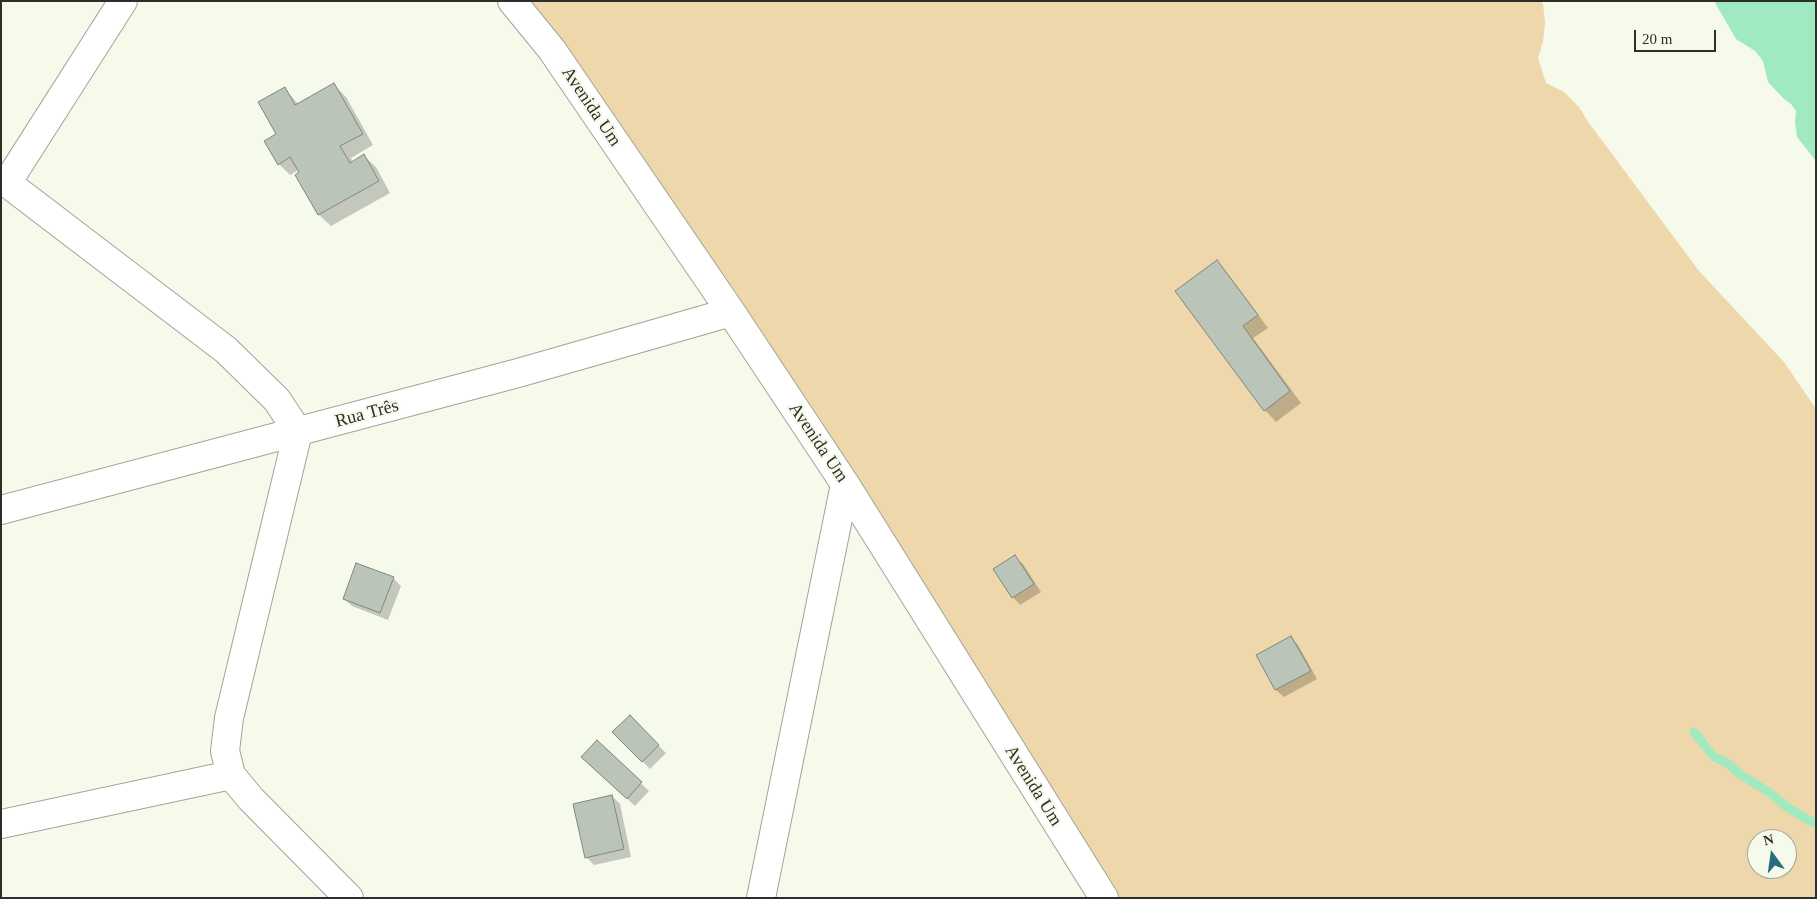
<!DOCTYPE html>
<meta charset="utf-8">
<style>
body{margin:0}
#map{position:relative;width:1817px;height:899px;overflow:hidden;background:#f5faeb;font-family:Georgia,serif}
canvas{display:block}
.frame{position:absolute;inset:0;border:2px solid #2c2e29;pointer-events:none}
.north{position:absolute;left:1747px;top:829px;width:50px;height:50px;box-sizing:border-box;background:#f5faeb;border:1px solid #a5a89d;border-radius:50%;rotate:346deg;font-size:14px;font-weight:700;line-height:20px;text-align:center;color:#2c2e29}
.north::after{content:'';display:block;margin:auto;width:18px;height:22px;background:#276d7c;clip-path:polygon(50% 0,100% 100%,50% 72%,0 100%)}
.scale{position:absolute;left:1634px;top:30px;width:82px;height:22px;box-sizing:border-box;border:2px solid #2c2e29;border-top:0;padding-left:6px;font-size:15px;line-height:18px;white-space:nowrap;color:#2c2e29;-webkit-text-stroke:4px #f5faeb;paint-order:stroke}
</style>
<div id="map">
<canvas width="1817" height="899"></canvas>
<div class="frame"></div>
<div class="north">N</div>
<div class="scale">20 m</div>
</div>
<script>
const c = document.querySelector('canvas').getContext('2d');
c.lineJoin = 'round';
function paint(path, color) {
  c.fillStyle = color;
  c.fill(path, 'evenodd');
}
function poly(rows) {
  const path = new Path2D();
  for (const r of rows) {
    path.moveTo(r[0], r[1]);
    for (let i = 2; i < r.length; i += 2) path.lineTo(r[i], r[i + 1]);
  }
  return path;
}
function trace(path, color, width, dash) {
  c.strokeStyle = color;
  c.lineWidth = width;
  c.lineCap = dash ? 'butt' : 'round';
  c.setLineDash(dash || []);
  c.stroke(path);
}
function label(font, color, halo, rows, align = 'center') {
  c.font = font + ' Georgia,serif';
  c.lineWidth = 4.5;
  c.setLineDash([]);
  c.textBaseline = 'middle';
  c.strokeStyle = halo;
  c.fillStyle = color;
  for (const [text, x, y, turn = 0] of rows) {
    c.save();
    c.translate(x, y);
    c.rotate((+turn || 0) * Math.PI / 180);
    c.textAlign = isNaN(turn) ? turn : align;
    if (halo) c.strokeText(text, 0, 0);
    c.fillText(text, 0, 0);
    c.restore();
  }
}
paint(poly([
 [526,1,1541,1,1543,4,1545,22,1543,42,1538,58,1546,83,1564,92,1579,107,1589,123,1699,271,1784,362,1816,409,1816,898,1117,898],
 [1757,839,1787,839,1787,869,1757,869]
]), '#eed7aa');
paint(poly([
 [1714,1,1816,1,1816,161,1797,137,1795,122,1796,111,1791,104,1784,99,1768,82,1763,61,1755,51,1736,39]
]), '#a1e9c0');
paint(poly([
 [334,85,346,97,373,145,351,158,353,162,364,156,376,167,390,193,331,226,319,215,296,175,301,173,299,170,290,175,279,164,278,134,285,89,299,105],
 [1217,262,1228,274,1268,328,1253,338,1301,403,1276,422,1265,410],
 [1015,557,1023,564,1041,592,1020,605,1013,597],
 [393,578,401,586,388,620,352,606,344,599],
 [1290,637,1298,645,1317,679,1284,697,1276,690,1257,656],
 [630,717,666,753,650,769,614,732],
 [597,742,649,791,635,806,591,765],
 [612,796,620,804,631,857,594,865,586,857]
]), '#0003');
trace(poly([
 [1694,732,1714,757,1727,763,1740,774,1770,793,1787,807,1808,820,1816,823]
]), '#a1e9c0', 9);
const building = poly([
 [334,83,363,134,340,146,350,163,364,154,379,181,318,215,295,175,299,172,290,157,278,165,264,141,276,134,258,102,285,87,295,105,334,83],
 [1217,260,1258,315,1243,326,1290,391,1264,411,1175,291,1217,260],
 [1015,555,1034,584,1012,598,993,569,1015,555],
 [356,563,394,577,380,613,343,599,356,563],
 [1291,636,1311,671,1275,690,1256,655,1291,636],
 [630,715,659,745,642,762,612,732,630,715],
 [597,740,642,782,627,799,581,757,597,740],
 [612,795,624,849,585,858,573,804,612,795]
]);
paint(building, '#bbc4b9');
trace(building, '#7e877c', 1);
const minor = poly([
 [512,1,552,50,731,312,845,484,1104,898],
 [1,182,7,183,226,350,277,400,298,432,229,718,225,751,231,775,251,799,349,898],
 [7,183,123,1],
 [1,510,518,373,731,312],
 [1,824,231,775],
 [761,898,845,484]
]);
trace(minor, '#a0a597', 30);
trace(minor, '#fff', 28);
label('18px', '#2c2e29', '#f5faeb', [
 ["Avenida Um",591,107,56],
 ["Rua Três",367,414,-15],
 ["Avenida Um",818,443,56],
 ["Avenida Um",1033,786,58]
]);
</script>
